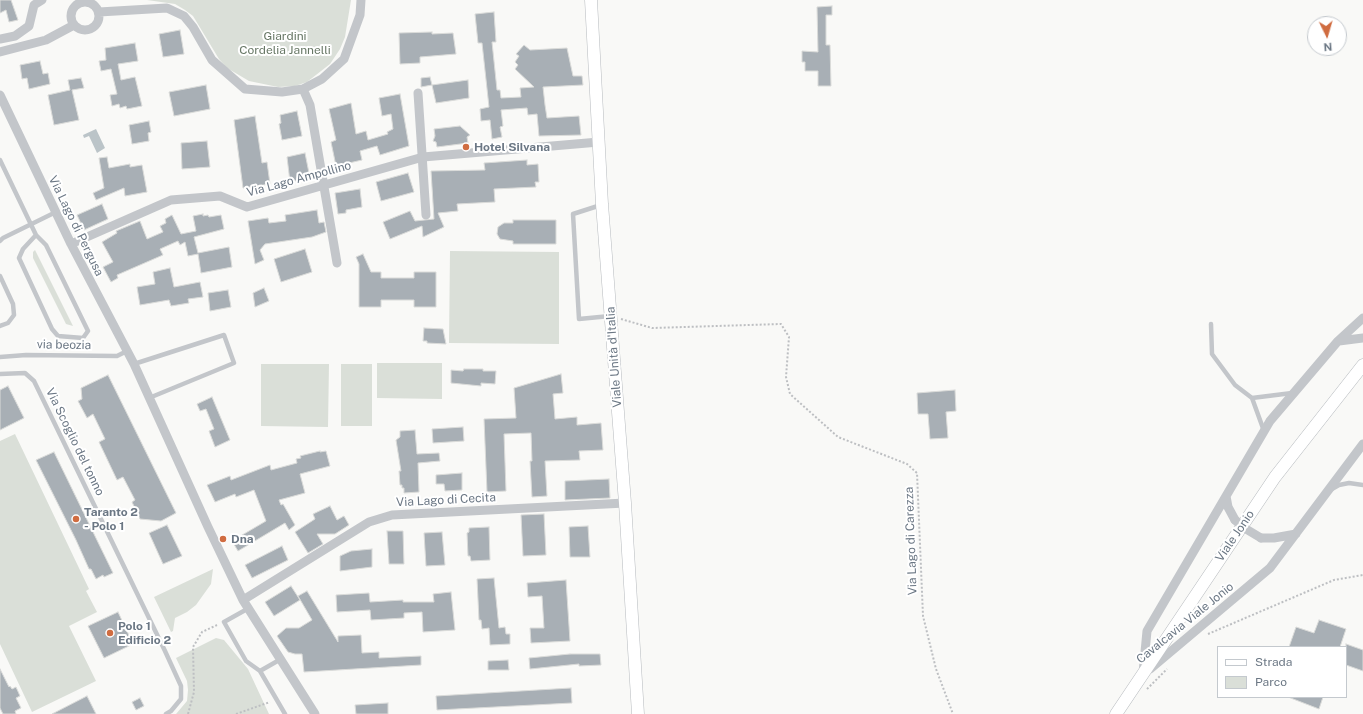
<!DOCTYPE html>
<meta charset="utf-8">
<style>
body{margin:0}
#map{position:relative;width:1363px;height:714px;overflow:hidden;background:#f9f9f7;font-family:"Public Sans",sans-serif}
canvas{display:block}
.legend{position:absolute;left:1217px;top:646px;width:130px;height:52px;box-sizing:border-box;background:#fff;border:1px solid #c4c9ce;margin:0;padding:5px 7px;list-style:none;font-size:12px;color:#6b7784}
.legend li{display:flex;align-items:center;gap:8px;height:20px}
.legend b{width:20px;border:1px solid #c4c9ce}
.north{position:absolute;left:1307px;top:16px;width:40px;height:40px;box-sizing:border-box;background:#fff;border:1px solid #c4c9ce;border-radius:50%;rotate:175deg;font-size:11px;font-weight:700;line-height:16px;text-align:center;color:#6b7784}
.north::after{content:'';display:block;margin:auto;width:14px;height:18px;background:#d06c40;clip-path:polygon(50% 0,100% 100%,50% 72%,0 100%)}
</style>
<div id="map">
<canvas width="1363" height="714"></canvas>
<ul class="legend">
<li><b style="height:5px;background:#fff"></b>Strada</li>
<li><b style="height:11px;background:#dadfd8"></b>Parco</li>
</ul>
<div class="north">N</div>
</div>
<script>
const c = document.querySelector('canvas').getContext('2d');
c.lineJoin = 'round';
function paint(path, color) {
  c.fillStyle = color;
  c.fill(path, 'evenodd');
}
function poly(rows) {
  const path = new Path2D();
  for (const r of rows) {
    if (r.length === 3) {
      path.moveTo(r[0] + r[2], r[1]);
      path.arc(r[0], r[1], r[2], 0, 2 * Math.PI);
      continue;
    }
    path.moveTo(r[0], r[1]);
    for (let i = 2; i < r.length; i += 2) path.lineTo(r[i], r[i + 1]);
  }
  return path;
}
function trace(path, color, width, dash) {
  c.strokeStyle = color;
  c.lineWidth = width;
  c.lineCap = dash ? 'butt' : 'round';
  c.setLineDash(dash || []);
  c.stroke(path);
}
function label(font, color, halo, rows, align = 'center') {
  c.font = font + ' "Public Sans",sans-serif';
  c.lineWidth = 4;
  c.setLineDash([]);
  c.textBaseline = 'middle';
  c.strokeStyle = halo;
  c.fillStyle = color;
  for (const [text, x, y, turn = 0] of rows) {
    c.save();
    c.translate(x, y);
    c.rotate((+turn || 0) * Math.PI / 180);
    c.textAlign = isNaN(turn) ? turn : align;
    if (halo) c.strokeText(text, 0, 0);
    c.fillText(text, 0, 0);
    c.restore();
  }
}
paint(poly([
 [147,0,351,0,345,37,340,49,330,64,307,82,295,86,278,87,249,81,227,68,219,59,193,16,185,10,175,4],
 [35,250,73,326,66,324,33,258,33,252],
 [450,251,559,252,559,344,449,343],
 [377,363,442,363,442,399,377,398],
 [261,364,329,364,328,427,261,426],
 [341,364,372,364,372,426,341,426],
 [15,434,89,589,86,591,97,612,69,626,96,681,32,712,0,644,0,441],
 [213,569,211,584,196,605,187,612,175,618,173,631,171,632,154,597],
 [216,638,224,640,248,669,269,714,176,714,187,701,188,690,187,681,176,658]
]), '#dadfd8');
paint(poly([
 [96,129,105,148,97,153,89,136,84,138,83,135]
]), '#bbc4c8');
const building = poly([
 [0,0,11,0,18,20,9,22,6,10,0,13,0,0],
 [832,6,832,15,826,15,826,45,830,45,831,86,818,86,818,71,805,71,805,62,802,62,802,51,818,52,817,7,832,6],
 [494,12,496,42,492,42,497,90,500,90,501,98,521,97,520,88,534,87,515,69,518,65,515,62,519,56,516,54,524,45,530,50,567,48,573,76,582,76,583,85,543,87,545,105,547,118,579,116,581,135,539,136,537,114,528,115,527,108,501,110,503,126,500,127,502,137,492,139,490,120,481,121,480,109,489,107,482,43,478,43,475,14,494,12],
 [180,30,184,54,163,57,159,34,180,30],
 [432,32,432,34,453,33,456,54,420,57,420,63,400,64,399,33,432,32],
 [135,43,138,61,118,64,121,80,135,77,142,106,127,109,126,106,120,108,119,104,112,106,110,95,117,94,111,69,101,71,99,61,106,60,105,48,135,43],
 [40,61,43,74,48,73,50,84,29,89,27,78,22,79,20,65,40,61],
 [430,77,432,85,421,87,421,78,430,77],
 [81,78,84,88,72,90,79,120,54,125,48,95,70,90,68,80,81,78],
 [468,80,469,98,436,103,432,85,468,80],
 [206,85,210,109,174,116,169,92,206,85],
 [400,94,409,146,380,155,377,146,360,151,362,160,336,166,331,142,336,140,329,109,351,103,356,134,366,131,368,140,388,134,387,132,393,129,391,114,382,116,379,98,400,94],
 [297,111,302,136,282,140,279,124,281,123,280,115,297,111],
 [255,116,262,163,267,162,270,184,243,188,234,120,255,116],
 [149,121,151,132,148,133,149,141,132,144,129,125,149,121],
 [460,126,470,135,467,137,468,143,437,147,436,142,433,141,435,136,434,129,460,126],
 [207,141,210,167,182,169,181,143,207,141],
 [305,153,310,178,290,182,287,157,305,153],
 [107,157,109,168,130,164,130,167,142,165,147,192,125,196,124,188,96,200,93,193,104,188,99,158,107,157],
 [527,160,527,165,538,164,539,182,535,182,536,187,494,189,495,202,457,204,458,211,438,213,444,227,423,237,422,226,390,239,383,222,410,211,415,221,434,219,431,171,485,170,484,163,527,160],
 [408,173,414,192,381,201,376,182,408,173],
 [360,189,362,207,346,210,346,213,338,214,335,193,360,189],
 [102,204,108,219,84,230,77,215,102,204],
 [317,210,319,223,324,222,326,232,312,237,265,244,260,250,264,260,255,264,248,221,268,218,269,223,286,221,285,215,317,210],
 [203,214,203,216,208,215,209,217,221,215,224,229,194,237,198,253,229,247,232,267,201,273,198,254,188,256,185,242,180,245,178,241,160,249,163,255,117,275,118,278,111,282,103,267,113,262,102,242,117,233,116,231,140,221,147,239,163,232,160,226,166,223,165,219,172,215,181,234,196,231,193,216,203,214],
 [513,220,556,220,556,244,513,244,513,241,500,239,497,234,498,227,504,223,513,223,513,220],
 [305,249,312,272,281,282,274,259,305,249],
 [363,254,371,272,381,272,381,278,414,278,414,272,436,272,436,307,414,307,414,300,381,300,381,307,359,307,359,264,356,257,363,254],
 [170,268,174,287,200,282,203,297,188,299,189,303,171,306,169,300,140,305,137,287,155,284,153,272,170,268],
 [264,288,269,301,255,307,253,293,264,288],
 [228,290,231,307,210,311,208,293,228,290],
 [424,328,443,329,446,344,427,343,427,341,423,341,424,328],
 [464,369,483,369,483,371,496,371,495,384,481,383,481,386,451,383,451,370,463,371,464,369],
 [561,374,563,393,553,394,555,419,577,417,577,425,601,423,603,450,579,451,580,460,545,461,547,496,532,497,530,461,532,461,531,433,504,434,506,491,487,492,484,419,516,418,514,388,561,374],
 [108,375,176,513,161,521,140,519,132,502,135,500,123,477,117,480,99,442,105,439,93,414,87,418,78,401,82,399,81,388,108,375],
 [8,386,24,418,0,430,0,390,8,386],
 [955,390,956,411,946,412,948,438,930,439,928,414,918,414,917,393,955,390],
 [212,397,230,440,215,447,209,431,214,429,206,409,200,411,197,404,212,397],
 [463,427,464,441,433,443,432,429,463,427],
 [415,430,417,454,439,453,440,461,418,463,419,492,404,493,404,488,402,488,402,485,400,485,399,471,401,471,396,440,400,437,400,431,415,430],
 [320,451,320,452,326,451,330,466,300,474,305,493,279,500,281,505,283,504,295,525,289,530,285,523,238,551,232,541,266,521,254,490,236,497,235,494,215,502,207,485,230,476,231,480,270,465,271,470,297,463,296,459,301,458,300,456,320,451],
 [54,452,113,573,104,577,103,575,96,579,91,569,89,569,76,540,36,460,54,452],
 [462,473,462,490,445,491,444,484,436,484,436,475,462,473],
 [609,479,610,498,565,500,565,481,609,479],
 [330,506,337,520,344,516,349,525,335,534,317,534,323,544,308,553,295,532,315,519,313,514,330,506],
 [544,514,546,555,523,556,521,515,544,514],
 [167,525,182,556,163,564,149,533,167,525],
 [588,526,590,557,570,557,569,527,588,526],
 [489,527,490,560,471,561,470,556,468,556,467,533,469,532,469,528,489,527],
 [387,531,403,531,404,564,389,564,387,531],
 [442,532,445,565,426,566,424,533,442,532],
 [282,546,288,560,252,578,245,565,282,546],
 [372,549,372,567,340,571,340,556,351,551,372,549],
 [494,578,499,628,505,627,506,634,510,634,510,644,490,645,489,628,482,629,481,620,479,620,477,579,494,578],
 [566,580,570,641,531,643,530,628,544,628,542,596,528,597,527,583,566,580],
 [291,586,300,600,274,616,265,602,291,586],
 [307,591,338,642,338,636,361,635,362,653,379,652,379,658,421,656,421,665,304,672,302,654,295,654,288,652,277,636,286,628,299,628,312,620,298,596,307,591],
 [451,592,455,630,423,632,422,612,404,613,404,618,371,620,370,610,337,612,336,595,369,593,370,602,403,600,403,602,434,602,433,594,451,592],
 [118,612,133,644,104,658,88,626,118,612],
 [1319,620,1346,629,1340,647,1289,647,1296,627,1314,633,1319,620],
 [1346,644,1363,650,1363,671,1346,665,1346,644],
 [570,654,600,654,601,665,579,666,579,664,530,669,529,658,570,654],
 [508,660,509,670,488,670,488,661,508,660],
 [0,669,9,687,10,686,12,689,16,687,20,696,16,698,21,708,15,711,16,714,3,714,0,708,0,669],
 [571,688,572,703,437,710,436,696,571,688],
 [87,696,96,714,52,714,87,696],
 [1288,697,1323,697,1319,709,1288,697],
 [140,698,144,706,136,710,132,702,140,698],
 [388,703,388,714,356,714,355,705,388,703]
]);
paint(building, '#a8afb5');
trace(building, '#dadbd9', 1);
const secondary = poly([
 [591,0,602,204,625,503,638,714],
 [1116,714,1275,477,1363,365]
]);
trace(secondary, '#b6babe', 13);
trace(poly([
 [621,319,652,328,781,324,789,337,786,377,790,394,838,437,907,464,917,473,923,616,936,669,953,714],
 [1208,634,1334,580,1363,575],
 [1147,689,1167,669],
 [188,714,194,692,193,647,202,632,217,625],
 [236,714,270,702]
]), '#bdbfc2', 2, [2, 2]);
trace(poly([
 [0,160,36,235],
 [601,205,573,214,579,319,610,316],
 [36,235,46,245,88,331,83,338,58,336,52,329,19,258,23,249,36,235],
 [0,241,3,238,56,212],
 [0,276,13,304,14,315,8,323,0,326],
 [1211,324,1212,354,1235,385,1252,398,1264,431],
 [0,357,26,355,117,356,127,351],
 [134,364,224,335,234,363,149,398],
 [0,374,25,373,34,381,165,651,181,686,181,699,171,711,166,714],
 [1252,398,1292,393],
 [1332,489,1339,485,1349,483,1363,485],
 [249,608,224,622,246,661,260,671,285,714],
 [260,671,281,659]
]), '#c3c6ca', 4.5);
trace(poly([
 [85,16,14],
 [99,12,167,8,184,16,193,27,212,60,245,89,282,92,303,89,322,79,344,59,360,15,361,0],
 [0,39,15,36,29,26,34,5,42,0],
 [0,52,46,40,74,25],
 [303,89,310,105,337,263],
 [418,93,426,215],
 [0,95,71,244,134,364,208,527,243,600,315,714],
 [71,244,171,200,220,196,247,207,423,157,599,142],
 [1339,341,1363,338],
 [1226,496,1228,507,1235,520],
 [1261,538,1274,538,1296,534],
 [243,600,369,522,392,515,625,503],
 [1150,669,1270,568,1363,444],
 [1143,673,1147,631,1270,421,1338,341,1363,318]
]), '#c3c6ca', 9);
trace(secondary, '#fff', 12);
trace(poly([
 [1235,520,1246,529,1261,538]
]), '#c3c6ca', 9);
for (const [x, y, r, color] of [
 [466,147,4,"#d06c40"],
 [76,519,4,"#d06c40"],
 [223,539,4,"#d06c40"],
 [110,633,4,"#d06c40"]
]) {
  const dot = new Path2D();
  dot.arc(x, y, r, 0, 2 * Math.PI);
  c.fillStyle = color;
  c.fill(dot);
  trace(dot, '#fff', 1.5);
}
label('12px', '#677765', '#fff', [
 ["Giardini",285,36],
 ["Cordelia Jannelli",285,50]
]);
label('bold 12px', '#6b7784', '#fff', [
 ["Hotel Silvana",474,147],
 ["Taranto 2",84,512],
 ["- Polo 1",84,526],
 ["Dna",231,539],
 ["Polo 1",118,626],
 ["Edificio 2",118,640]
], 'left');
label('12px', '#6b7784', '#fff', [
 ["Via Lago Ampollino",299,179,-15],
 ["Via Lago di Pergusa",76,226,64],
 ["via beozia",64,345,1],
 ["Viale Unità d'Italia",614,357,-94],
 ["Via Scoglio del tonno",75,442,64],
 ["Via Lago di Cecita",446,500,-3],
 ["Viale Jonio",1235,536,-56],
 ["Via Lago di Carezza",911,541,-92],
 ["Cavalcavia Viale Jonio",1185,623,-39]
]);
</script>
